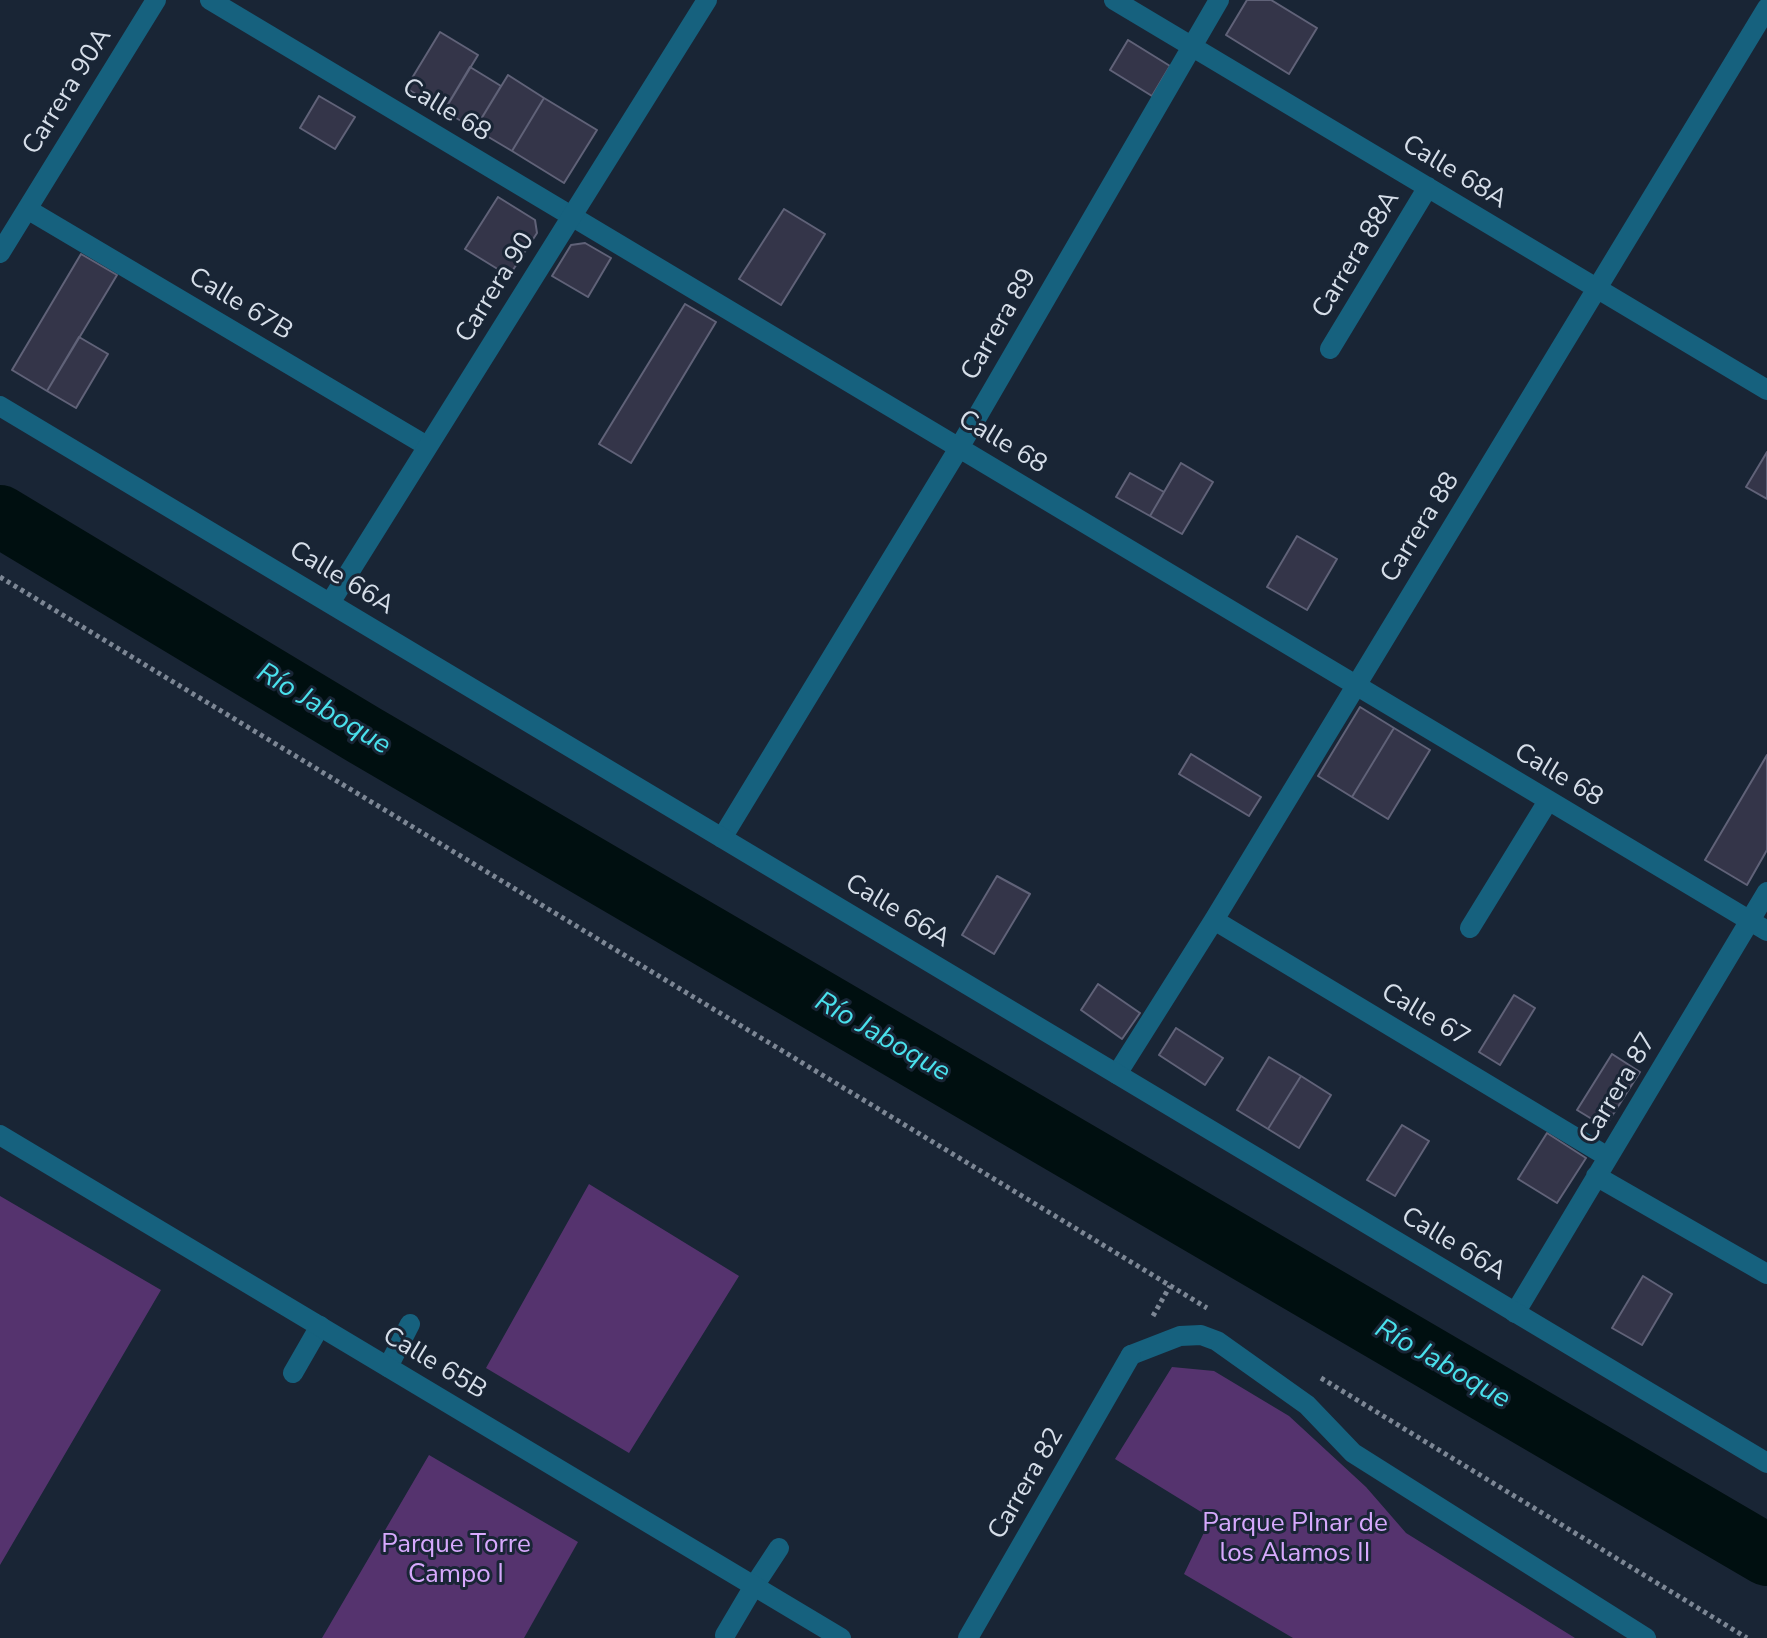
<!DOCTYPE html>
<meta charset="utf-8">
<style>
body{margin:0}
canvas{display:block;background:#192535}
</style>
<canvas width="1767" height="1638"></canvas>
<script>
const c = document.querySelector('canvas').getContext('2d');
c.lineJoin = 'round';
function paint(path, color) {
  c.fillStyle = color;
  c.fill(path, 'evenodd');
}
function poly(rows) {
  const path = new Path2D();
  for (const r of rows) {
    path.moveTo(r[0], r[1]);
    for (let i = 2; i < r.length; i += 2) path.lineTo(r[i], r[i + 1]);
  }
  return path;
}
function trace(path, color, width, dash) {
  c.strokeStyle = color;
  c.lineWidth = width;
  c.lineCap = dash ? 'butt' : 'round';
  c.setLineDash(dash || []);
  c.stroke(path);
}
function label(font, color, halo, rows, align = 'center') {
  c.font = font + ' "Nunito Sans",sans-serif';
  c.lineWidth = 6;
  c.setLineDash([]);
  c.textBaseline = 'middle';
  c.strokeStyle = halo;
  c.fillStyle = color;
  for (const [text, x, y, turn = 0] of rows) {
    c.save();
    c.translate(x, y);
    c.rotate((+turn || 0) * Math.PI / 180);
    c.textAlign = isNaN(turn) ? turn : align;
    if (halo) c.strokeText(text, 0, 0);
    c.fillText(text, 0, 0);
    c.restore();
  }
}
paint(poly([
 [589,1184,739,1276,629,1453,486,1368],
 [0,1196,161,1290,0,1565],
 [1172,1367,1214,1371,1289,1416,1366,1487,1406,1533,1575,1638,1293,1638,1184,1574,1211,1518,1115,1459],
 [429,1455,578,1542,524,1638,322,1638]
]), '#55336e');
trace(poly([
 [0,516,364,735,1767,1555]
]), '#000f10', 62);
const building = poly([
 [1247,0,1271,0,1317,28,1289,74,1226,35,1247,0],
 [440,32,478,55,444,111,406,88,440,32],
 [1128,40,1170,66,1152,96,1110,70,1128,40],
 [470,67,501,86,475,129,444,111,470,67],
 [508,75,544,98,512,151,475,129,508,75],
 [319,96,355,117,335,149,300,128,319,96],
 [544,98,597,130,564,183,512,151,544,98],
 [498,197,535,220,537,233,509,276,465,249,498,197],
 [784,209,825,234,781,305,739,279,784,209],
 [585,243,611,258,588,297,552,276,571,245,585,243],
 [81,254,117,275,47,391,12,370,81,254],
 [685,304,716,322,631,463,599,444,685,304],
 [79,337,108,354,76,408,47,391,79,337],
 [1767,452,1767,499,1746,487,1767,452],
 [1181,463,1213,482,1182,534,1150,516,1181,463],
 [1130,473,1164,492,1150,516,1116,497,1130,473],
 [1297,536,1337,559,1307,610,1267,587,1297,536],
 [1360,707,1394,728,1352,797,1318,776,1360,707],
 [1394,728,1430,750,1388,819,1352,797,1394,728],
 [1191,754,1261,797,1249,816,1179,774,1191,754],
 [1767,755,1767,850,1747,885,1705,860,1767,755],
 [997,876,1030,894,994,954,962,935,997,876],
 [1098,984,1140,1013,1122,1039,1081,1010,1098,984],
 [1514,995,1535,1008,1500,1065,1479,1052,1514,995],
 [1176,1028,1223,1058,1205,1085,1159,1055,1176,1028],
 [1612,1054,1640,1072,1605,1127,1577,1110,1612,1054],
 [1269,1057,1301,1076,1268,1129,1237,1110,1269,1057],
 [1301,1076,1331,1095,1299,1148,1268,1129,1301,1076],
 [1402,1125,1429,1141,1395,1196,1367,1180,1402,1125],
 [1547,1133,1586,1158,1557,1203,1518,1179,1547,1133],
 [1643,1276,1672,1294,1642,1345,1612,1328,1643,1276]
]);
paint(building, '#343549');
trace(building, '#606278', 2);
trace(poly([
 [0,577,1207,1308],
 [1153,1316,1170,1286],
 [1321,1378,1747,1638]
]), '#7d8795', 5, [4, 4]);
trace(poly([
 [1131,1355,1180,1336,1201,1335,1217,1341,1307,1405,1353,1453,1646,1638],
 [388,1367,410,1324],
 [293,1373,320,1326],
 [754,1586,779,1548]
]), '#16617e', 20);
trace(poly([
 [210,0,1767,931],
 [1114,0,1767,390],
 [27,209,427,446],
 [0,253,156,0],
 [1330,349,1428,187],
 [722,838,959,448,1219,0],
 [1214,920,1608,1157],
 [1470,928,1548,801],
 [1117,1074,1214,920,1767,8],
 [0,1135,841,1638],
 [1596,1176,1767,1274],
 [1515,1313,1767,892],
 [725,1635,754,1586],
 [968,1638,1131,1355]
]), '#16617e', 20);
trace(poly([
 [0,406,1767,1463],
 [330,603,707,0]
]), '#16617e', 20);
label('26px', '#d6dee9', '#192535', [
 ["Carrera 90A",68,92,-58],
 ["Calle 68",446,111,31],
 ["Calle 68A",1454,173,31],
 ["Carrera 88A",1357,255,-59],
 ["Carrera 90",496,288,-58],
 ["Calle 67B",240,305,31],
 ["Carrera 89",1000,325,-60],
 ["Calle 68",1002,443,31],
 ["Carrera 88",1421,528,-58],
 ["Calle 66A",341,579,31],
 ["Calle 68",1558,776,31],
 ["Calle 66A",897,912,31],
 ["Calle 67",1425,1016,31],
 ["Carrera 87",1619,1089,-59],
 ["Calle 66A",1453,1245,31],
 ["Calle 65B",434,1364,31],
 ["Carrera 82",1027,1484,-60]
]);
label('26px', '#d7a9fd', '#192535', [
 ["Parque PInar de",1295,1525],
 ["los Alamos II",1295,1555],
 ["Parque Torre",456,1546],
 ["Campo I",456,1576]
]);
label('italic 28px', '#4ae1ed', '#192535', [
 ["Río Jaboque",323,710,31],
 ["Río Jaboque",882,1038,30],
 ["Río Jaboque",1442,1365,30]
]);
</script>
